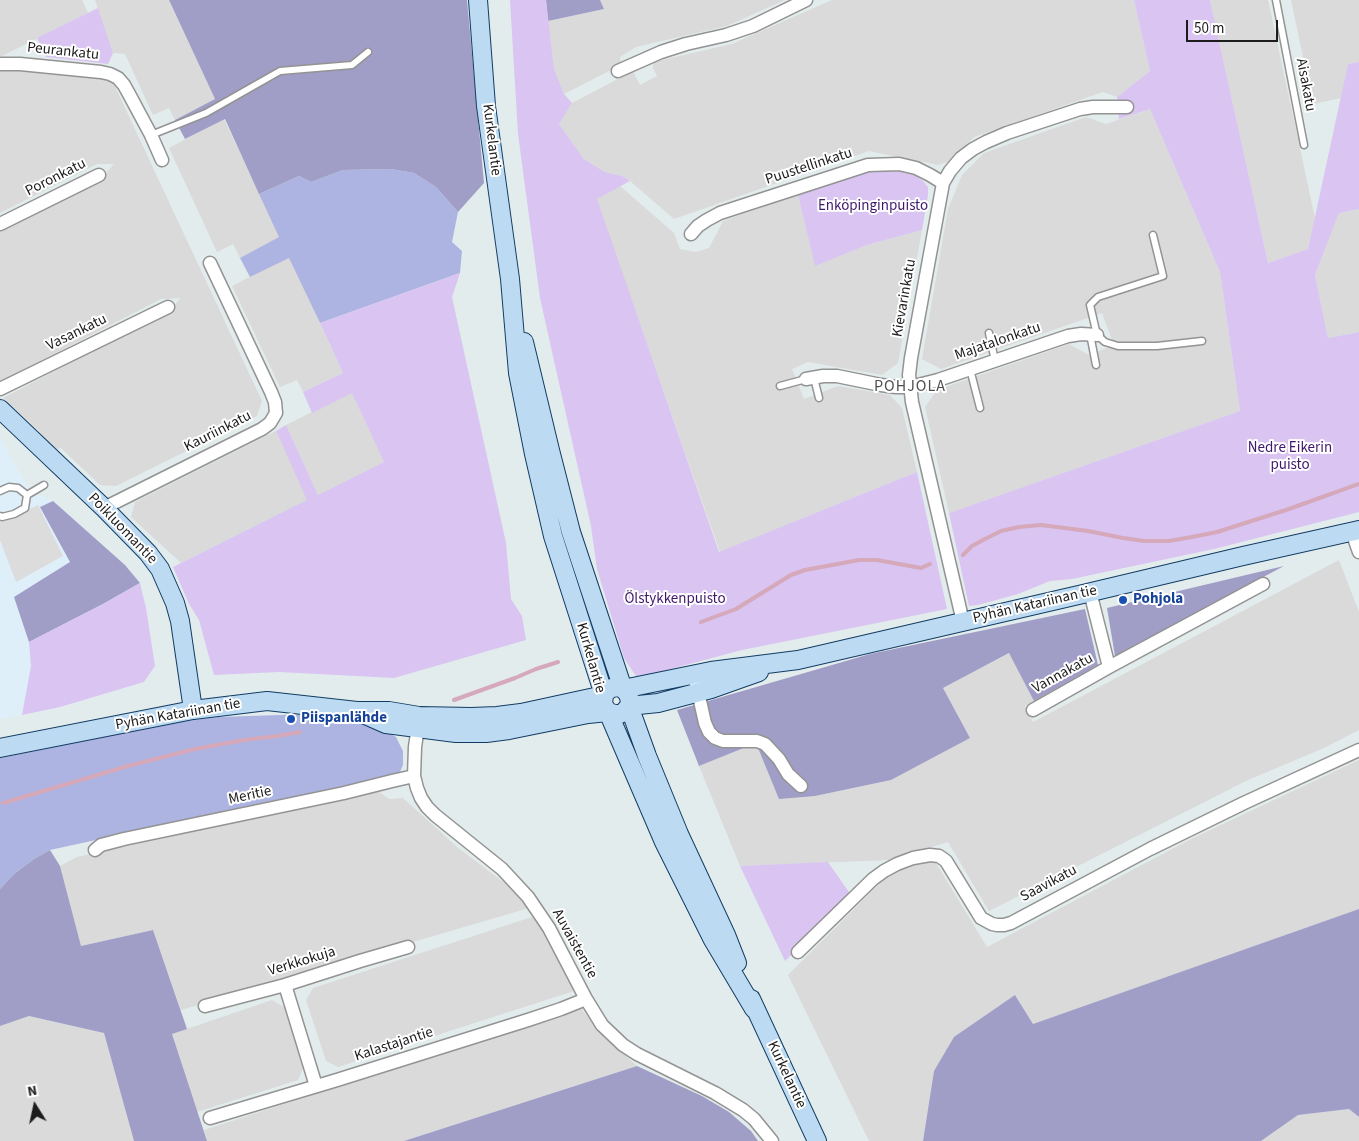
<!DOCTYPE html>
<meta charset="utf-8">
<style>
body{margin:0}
#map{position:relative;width:1359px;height:1141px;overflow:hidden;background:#e3ecec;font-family:"Source Sans 3",sans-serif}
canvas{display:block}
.north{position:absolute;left:10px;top:1081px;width:50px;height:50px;-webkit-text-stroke:4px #fff;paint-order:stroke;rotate:350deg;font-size:14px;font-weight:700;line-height:20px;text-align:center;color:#1c1c1c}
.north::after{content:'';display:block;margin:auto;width:18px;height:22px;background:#1c1c1c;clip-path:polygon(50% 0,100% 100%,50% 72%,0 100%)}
.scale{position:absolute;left:1186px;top:20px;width:92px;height:22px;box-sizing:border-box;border:2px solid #1c1c1c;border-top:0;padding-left:6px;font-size:15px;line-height:18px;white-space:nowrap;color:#1c1c1c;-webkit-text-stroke:4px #fff;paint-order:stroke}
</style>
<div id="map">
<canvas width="1359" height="1141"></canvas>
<div class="north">N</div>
<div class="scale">50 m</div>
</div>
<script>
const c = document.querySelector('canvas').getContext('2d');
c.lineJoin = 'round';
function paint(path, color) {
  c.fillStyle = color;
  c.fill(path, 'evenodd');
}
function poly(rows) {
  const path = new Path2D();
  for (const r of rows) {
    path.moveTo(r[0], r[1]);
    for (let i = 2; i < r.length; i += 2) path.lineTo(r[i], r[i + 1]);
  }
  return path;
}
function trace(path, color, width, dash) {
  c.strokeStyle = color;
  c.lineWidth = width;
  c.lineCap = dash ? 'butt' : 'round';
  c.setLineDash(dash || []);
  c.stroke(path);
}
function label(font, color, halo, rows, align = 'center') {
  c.font = font + ' "Source Sans 3",sans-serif';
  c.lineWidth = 4;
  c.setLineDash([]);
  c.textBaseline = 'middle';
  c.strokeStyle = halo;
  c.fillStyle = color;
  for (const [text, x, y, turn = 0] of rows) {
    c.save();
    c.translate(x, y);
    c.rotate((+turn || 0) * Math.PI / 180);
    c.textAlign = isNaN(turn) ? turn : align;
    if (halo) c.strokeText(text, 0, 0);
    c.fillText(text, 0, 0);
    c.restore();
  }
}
paint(poly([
 [0,0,82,0,88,13,0,57],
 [95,0,169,0,215,99,175,120,169,108,153,115,125,54,113,53],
 [600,0,785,0,727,26,636,47,620,57,621,65,564,94,554,69,548,21,604,9],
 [832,0,1134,0,1150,71,1117,97,1103,92,974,137,950,161,938,165,869,151,674,219,630,181,622,176,605,172,584,159,559,124,572,103,633,71,640,85,657,76,653,68,653,62,732,44],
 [1210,0,1268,0,1315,218,1308,249,1268,263],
 [1291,0,1359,0,1359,62,1348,64,1341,98,1313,104],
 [26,69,50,69,112,80,262,401,257,416,116,486,100,485,61,448,53,451,39,431,3,398,168,312,181,298,161,299,0,382,0,230,100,180,114,164,97,164,0,213,0,71],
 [1150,109,1220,272,1240,411,949,513,925,407,937,390,1069,344,1089,355,1114,345,1102,313,941,369,922,359,948,209,962,175,984,153,1086,117,1106,124],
 [224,119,280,237,240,258,233,244,217,252,169,148],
 [620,186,674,233,680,249,696,252,709,248,723,221,798,195,815,265,867,245,922,230,898,363,882,375,808,362,792,369,804,399,838,386,890,395,902,408,917,472,720,552,596,199],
 [1359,209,1359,332,1328,338,1315,275,1339,213],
 [289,257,343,373,303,392,297,380,280,387,232,286],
 [352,392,384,462,318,495,286,425],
 [276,431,308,500,181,563,131,517,135,502],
 [1339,560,1359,612,1359,730,1324,748,1248,780,989,911,948,842,889,860,740,866,699,766,756,743,815,796,891,780,970,738,943,688,1010,653,1034,701,1025,706,1033,722],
 [1359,760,1359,909,1033,1024,1016,996,934,1071,923,1141,869,1141,788,975,882,881,902,867,926,861,936,863,987,947,1189,840],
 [378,791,389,799,403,798,457,847,506,884,529,908,181,1010,153,930,81,946,60,866,77,857],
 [532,917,544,932,574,991,338,1067,326,1061,306,1000,313,988],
 [272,1000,284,1007,303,1068,298,1080,197,1112,172,1034],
 [581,1008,596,1028,637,1066,404,1141,207,1141,204,1130],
 [29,1016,104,1033,134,1141,0,1141,0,1026],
 [1349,1109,1359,1117,1359,1141,1261,1141,1298,1115]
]), '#d9dad9');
paint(poly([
 [0,438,30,491,53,501,125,565,140,583,146,608,155,666,144,682,60,707,0,719]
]), '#deeffa');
paint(poly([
 [391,169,414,173,436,187,458,212,452,242,462,251,460,273,320,323,289,258,250,277,240,258,279,237,259,194,299,176,311,182,343,170],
 [311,714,339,717,374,725,396,737,403,751,403,765,399,774,387,779,362,782,50,850,34,859,14,874,0,889,0,758,177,722,218,717]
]), '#aeb4e1');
paint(poly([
 [169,0,467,0,484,183,458,212,436,187,414,173,391,169,343,170,311,182,299,176,259,194,225,119,185,139,175,120,215,99],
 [546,0,600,0,604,9,548,21],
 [53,501,125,565,140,583,103,604,29,642,14,597,70,562,40,507],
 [1284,566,1115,656,1107,608],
 [1085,609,1098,665,1034,701,1009,653,943,688,970,738,891,780,815,796,779,799,756,743,699,766,677,710,870,654],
 [50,850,60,866,81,946,153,930,187,1029,172,1034,207,1141,134,1141,104,1033,29,1016,0,1026,0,889,14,874,34,859],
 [1359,909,1359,1117,1349,1109,1298,1115,1261,1141,923,1141,934,1071,954,1037,1015,995,1033,1024],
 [637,1066,702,1096,729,1112,751,1131,758,1141,404,1141]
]), '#a09dc7');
paint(poly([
 [510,0,546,0,554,69,564,94,572,103,559,124,584,159,605,172,622,176,630,181,597,199,719,552,917,472,947,609,742,650,652,674,636,676,624,658,597,569,591,526,540,298,518,134],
 [1134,0,1210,0,1268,263,1308,249,1348,64,1359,62,1359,209,1339,213,1315,275,1328,338,1359,332,1359,512,1214,549,1072,579,1050,581,1018,594,978,605,969,606,949,513,1240,411,1220,272,1150,109,1119,119,1117,97,1150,71],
 [98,8,113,53,108,64,46,57,37,38],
 [881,171,898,171,915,175,924,182,928,187,928,195,922,230,867,245,815,266,798,195,866,172],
 [460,273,452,297,506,543,511,599,522,616,526,640,394,678,279,672,214,675,199,620,189,604,173,567,307,500,276,431,286,425,318,495,384,462,352,393,312,413,303,392,343,373,320,323],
 [140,583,146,608,155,666,144,682,60,707,22,715,31,666,29,642,103,604],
 [828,862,851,895,785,961,740,866]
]), '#d9c4f2');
paint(poly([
 [38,505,63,556,16,582,0,540,0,522]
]), '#dcdcdc');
trace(poly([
 [963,555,972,546,985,539,1001,531,1019,527,1041,525,1088,531,1123,538,1144,541,1169,541,1192,537,1217,532,1286,510,1359,484],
 [701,622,736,609,791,575,805,570,859,560,877,560,921,568,930,564],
 [454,700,515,678,536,669,558,662],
 [3,803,128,766,195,749,244,740,278,736,300,732]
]), '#d5a8ba', 4);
const lane = poly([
 [1276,0,1304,145],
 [151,135,206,113,280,71,352,65,368,52],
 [1153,235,1163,276,1098,297,1090,305,1097,335,1105,342,1118,346,1157,346,1202,341],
 [989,333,995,361],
 [1090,334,1096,365],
 [970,369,980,408],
 [814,378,819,398],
 [780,386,806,379],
 [0,491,9,487,18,488,27,495],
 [27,495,44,485],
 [0,516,2,517,14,514,25,508,27,495]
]);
const street = poly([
 [0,64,20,64,101,72,110,74,118,78,124,85,129,94,151,135,162,160],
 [618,71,661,52,686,44,726,35,753,26,806,0],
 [0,224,99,175],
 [691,234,698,226,707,220,720,213,868,165,899,164,916,168,930,175,943,183],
 [806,379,823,376,837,376,881,385,896,387,910,387,938,380,1068,336,1081,334,1097,335],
 [0,389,168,307],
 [104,508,262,429,270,423,276,413,275,402,271,392,210,263],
 [1352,532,1359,552],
 [1090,592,1109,667],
 [963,622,912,402,909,375,911,358,943,183,950,171,961,158,973,149,986,142,1007,133,1080,109,1093,107,1127,107],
 [694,674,705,723,709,732,715,738,723,741,757,741,765,744,779,759,788,774,801,786],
 [1033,710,1109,667,1263,584],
 [419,720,415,747,414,776,417,788,421,798,427,807,435,815,502,869,528,897,549,928,586,999,602,1025,623,1045,637,1054,715,1093,743,1110,754,1119,772,1141],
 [95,850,101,845,124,839,344,793,392,781,414,776],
 [798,952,873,879,884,871,897,864,913,858,930,855,939,856,946,861,981,918,992,924,997,925,1004,925,1011,923,1150,849,1244,803,1359,750],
 [285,985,316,1086],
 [205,1006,285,985,360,961,408,947],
 [210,1118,337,1080,528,1020,561,1009,586,999]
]);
const secondary = poly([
 [478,0,486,106,510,279,518,373,534,454,553,536,604,695,603,704,608,712,664,842,713,940,754,1009],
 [524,342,550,450,571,532,623,689,628,694,630,701,629,706,647,756,679,834,726,935,737,963],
 [0,409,104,508,148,553,160,569,175,603,180,621,193,710],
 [361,713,386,724,456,733,486,733,509,730,588,714,608,712,615,714,620,714,624,712,629,706,658,703,711,689,759,672],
 [0,748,193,710,267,701,357,711,389,711,419,716,471,717,497,716,521,713,604,695,607,691,612,688,618,687,623,689,711,671,798,660,1083,594,1243,556,1359,530],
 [751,999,817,1141]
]);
trace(lane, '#939393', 9);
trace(street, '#939393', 15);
trace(secondary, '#123c64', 20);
trace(lane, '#fff', 6);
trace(street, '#fff', 12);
trace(secondary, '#bcdaf1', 18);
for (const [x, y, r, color] of [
 [1123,600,5,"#1a4fb4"],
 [291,719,5,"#1a4fb4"]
]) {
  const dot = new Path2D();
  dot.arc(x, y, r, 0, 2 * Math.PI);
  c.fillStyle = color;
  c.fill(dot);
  trace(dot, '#fff', 2);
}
label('15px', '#1c1c1c', '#fff', [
 ["Peurankatu",63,52,6],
 ["Aisakatu",1305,85,79],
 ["Kurkelantie",491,140,83],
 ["Puustellinkatu",809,167,-18],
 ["Poronkatu",56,178,-27],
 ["Kievarinkatu",905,298,-80],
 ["Vasankatu",77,333,-26],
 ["Majatalonkatu",998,342,-19],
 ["Kauriinkatu",218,432,-27],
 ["Poikluomantie",122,529,46],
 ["Pyhän Katariinan tie",1035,605,-13],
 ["Kurkelantie",590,658,74],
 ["Vannakatu",1063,674,-29],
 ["Pyhän Katariinan tie",178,715,-10],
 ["Meritie",250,796,-12],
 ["Saavikatu",1049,884,-28],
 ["Auvaistentie",574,944,61],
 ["Verkkokuja",302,962,-17],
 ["Kalastajantie",394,1045,-18],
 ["Kurkelantie",786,1075,65]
]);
label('15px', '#3f186c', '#fff', [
 ["Enköpinginpuisto",873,207],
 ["Nedre Eikerin",1290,449],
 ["puisto",1290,466],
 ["Ölstykkenpuisto",675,600]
]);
label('bold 15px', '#164399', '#fff', [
 ["Pohjola",1133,600],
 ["Piispanlähde",301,719]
], 'left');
c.letterSpacing = '1px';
label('16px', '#4f4f4f', '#fff', [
 ["POHJOLA",910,387]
]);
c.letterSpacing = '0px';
</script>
